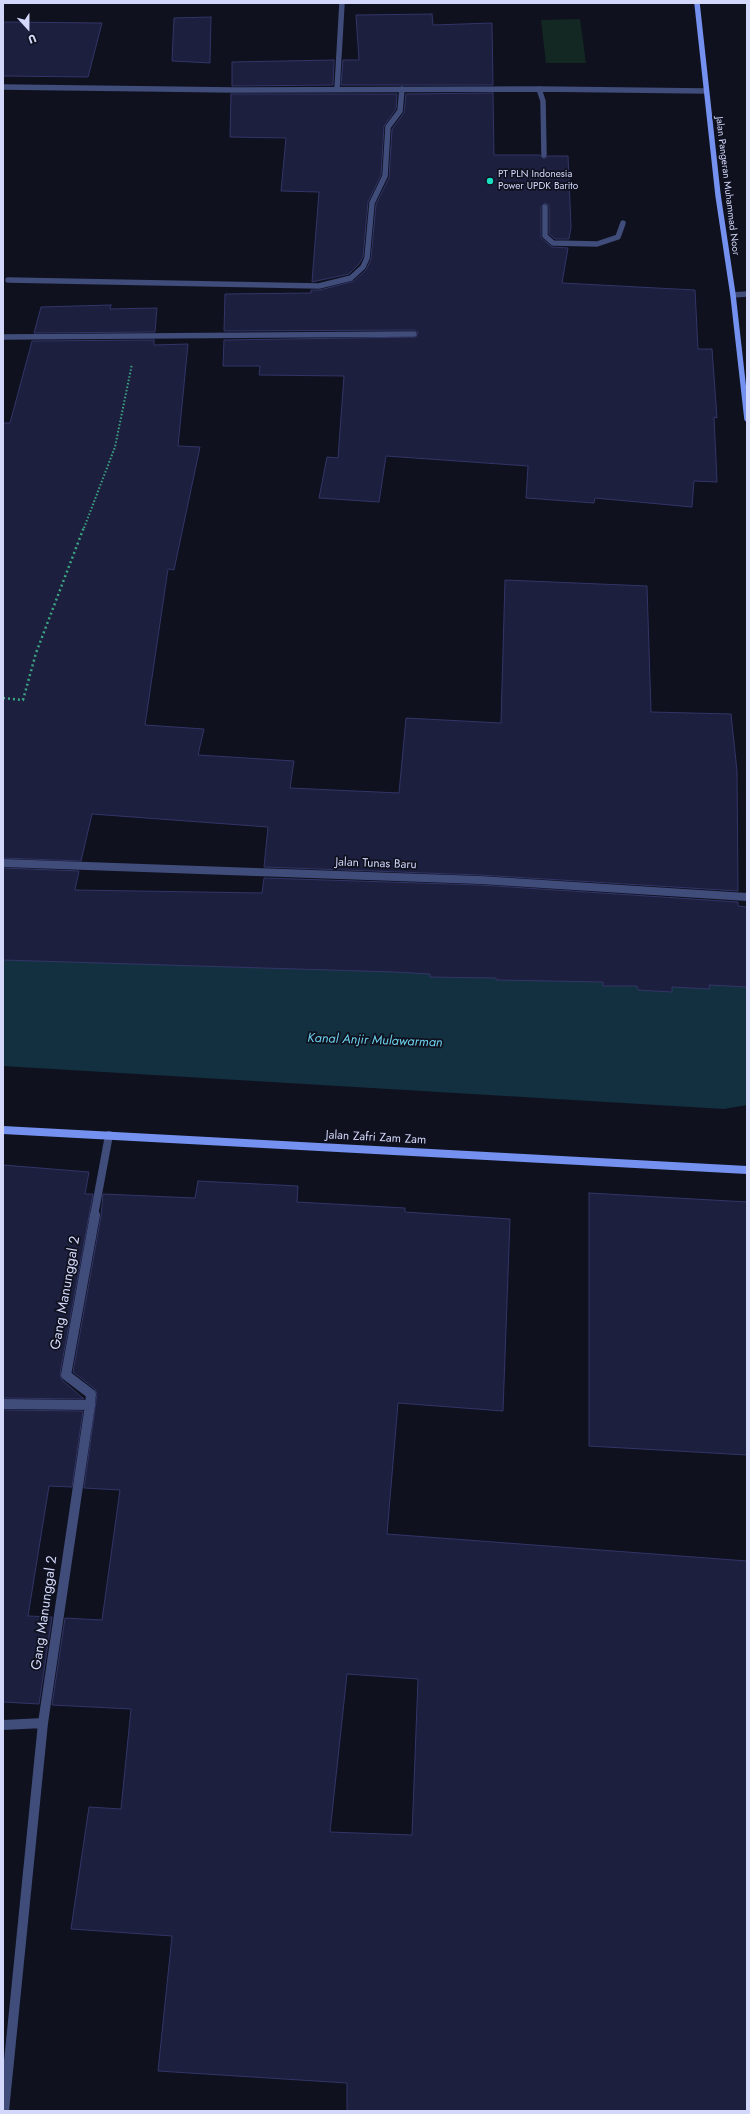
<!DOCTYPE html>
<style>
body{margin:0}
#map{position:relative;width:750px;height:2114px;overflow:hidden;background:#0f111f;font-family:Jost,sans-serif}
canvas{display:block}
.frame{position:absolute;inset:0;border:4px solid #d3d8fa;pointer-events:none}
.north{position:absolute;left:8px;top:8px;width:40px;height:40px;-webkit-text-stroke:3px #0f111f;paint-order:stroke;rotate:159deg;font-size:11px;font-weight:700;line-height:16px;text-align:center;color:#d3d8fa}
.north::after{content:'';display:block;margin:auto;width:14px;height:18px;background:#d3d8fa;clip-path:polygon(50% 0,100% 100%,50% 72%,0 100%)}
</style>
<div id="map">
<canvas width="750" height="2114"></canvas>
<div class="frame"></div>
<div class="north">U</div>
</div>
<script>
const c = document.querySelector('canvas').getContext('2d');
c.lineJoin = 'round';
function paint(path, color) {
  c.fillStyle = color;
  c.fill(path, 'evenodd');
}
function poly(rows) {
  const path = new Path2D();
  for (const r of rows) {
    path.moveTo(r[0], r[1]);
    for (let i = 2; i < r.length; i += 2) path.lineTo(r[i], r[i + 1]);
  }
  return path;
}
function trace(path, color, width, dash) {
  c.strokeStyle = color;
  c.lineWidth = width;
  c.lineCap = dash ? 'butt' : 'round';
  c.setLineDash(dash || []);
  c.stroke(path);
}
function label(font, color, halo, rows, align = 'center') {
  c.font = font + ' Jost,sans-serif';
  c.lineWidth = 3.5;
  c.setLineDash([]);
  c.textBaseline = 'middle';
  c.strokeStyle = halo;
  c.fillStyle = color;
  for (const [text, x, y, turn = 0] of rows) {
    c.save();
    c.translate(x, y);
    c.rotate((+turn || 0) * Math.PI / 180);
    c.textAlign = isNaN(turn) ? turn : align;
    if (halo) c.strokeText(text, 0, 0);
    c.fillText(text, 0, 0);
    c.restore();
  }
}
paint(poly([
 [580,19,586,63,546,63,541,20]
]), '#132822');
paint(poly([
 [3,908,747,934,747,1105,724,1109,3,1066]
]), '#133040');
const building = poly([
 [432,14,433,25,492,23,493,85,341,85,343,60,359,60,356,15,432,14],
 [211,17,210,63,172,61,174,18,211,17],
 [3,22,102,23,88,77,3,76,3,22],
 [334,60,333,85,232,86,232,62,334,60],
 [493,93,494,155,540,155,544,159,548,156,568,156,571,227,569,239,555,239,549,234,549,205,545,203,541,207,541,238,552,247,568,248,562,283,695,290,698,349,712,349,717,418,714,417,717,482,694,481,692,507,595,498,594,503,526,498,528,466,386,456,379,502,319,498,327,457,338,458,344,376,259,375,260,366,223,366,224,340,416,337,418,332,414,330,224,331,225,294,311,293,311,290,320,290,354,281,366,270,371,259,376,204,389,178,392,129,404,113,406,94,493,93],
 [231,94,397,94,396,109,384,126,381,175,368,202,363,257,359,264,349,274,312,282,319,192,281,191,286,138,230,137,231,94],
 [111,305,110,309,157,308,155,332,34,333,41,307,111,305],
 [154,340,154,345,188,344,178,446,200,447,174,570,168,569,145,725,204,729,198,755,294,761,290,788,399,793,406,718,501,723,505,580,647,586,651,712,731,714,737,771,738,891,480,875,264,867,268,827,92,814,81,861,3,858,3,423,10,423,32,341,154,340],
 [3,868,79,871,75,890,262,893,264,878,480,885,738,902,738,906,747,907,747,987,709,985,710,989,672,987,672,992,638,990,637,986,603,986,603,982,496,980,496,978,430,977,430,974,395,972,3,960,3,868],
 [3,1165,89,1172,85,1194,93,1194,60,1374,62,1380,84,1399,3,1398,3,1165],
 [198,1181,298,1186,297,1202,405,1208,405,1212,510,1219,503,1411,398,1403,387,1534,747,1561,747,2111,347,2111,347,2083,158,2071,172,1936,71,1929,89,1807,121,1809,131,1709,52,1705,65,1618,102,1620,120,1490,84,1488,97,1394,95,1389,73,1372,101,1216,103,1194,195,1198,198,1181],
 [347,1674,418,1679,412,1835,330,1832,347,1674],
 [589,1193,747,1202,747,1455,589,1446,589,1193],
 [3,1410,83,1411,72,1487,49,1486,28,1616,52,1617,39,1704,3,1702,3,1410]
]);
paint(building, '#1d1f3e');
trace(building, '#323567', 1);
trace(poly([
 [84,528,115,447,132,364]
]), '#3ba584', 2, [1.5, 2]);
trace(poly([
 [3,698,23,700,36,653,84,527]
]), '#3ba584', 2.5, [2, 3]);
trace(poly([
 [3,87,235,90,539,89,706,91],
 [337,89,342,3],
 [539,89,543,101,544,155],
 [545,207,545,236,553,243,597,244,618,237,623,223],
 [8,280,319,286,351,278,363,267,367,258,372,203,385,176,388,127,400,111,402,89],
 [733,295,747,294]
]), '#404c79', 5.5);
trace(poly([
 [3,337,414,334]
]), '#404c79', 5.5);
trace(poly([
 [3,863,480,880,747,897],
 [94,1216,109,1135]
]), '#404c79', 8);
trace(poly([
 [3,1404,90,1405],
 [3,1725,43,1723],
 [4,2111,43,1723,90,1405,91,1394,66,1375,95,1215]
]), '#404c79', 10);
trace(poly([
 [697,3,718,195,733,295,747,419]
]), '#7491ef', 5.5);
trace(poly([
 [3,1130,747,1170]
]), '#7491ef', 8);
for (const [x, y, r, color] of [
 [490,181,4,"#1adfc0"]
]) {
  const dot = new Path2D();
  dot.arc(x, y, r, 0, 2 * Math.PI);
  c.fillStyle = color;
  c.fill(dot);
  trace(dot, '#0f111f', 1.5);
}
label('10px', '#d3d8fa', '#0f111f', [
 ["PT PLN Indonesia",498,175],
 ["Power UPDK Barito",498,187]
], 'left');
label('10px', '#d3d8fa', '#0f111f', [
 ["Jalan Pangeran Muhammad Noor",727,186,83]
]);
label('12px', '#d3d8fa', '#0f111f', [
 ["Jalan Tunas Baru",376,864,2],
 ["Jalan Zafri Zam Zam",376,1138,3]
]);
label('italic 13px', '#6cd3ee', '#0f111f', [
 ["Kanal Anjir Mulawarman",375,1041,2]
]);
label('14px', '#d3d8fa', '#0f111f', [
 ["Gang Manunggal 2",66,1293,-80],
 ["Gang Manunggal 2",45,1613,-82]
]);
</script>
